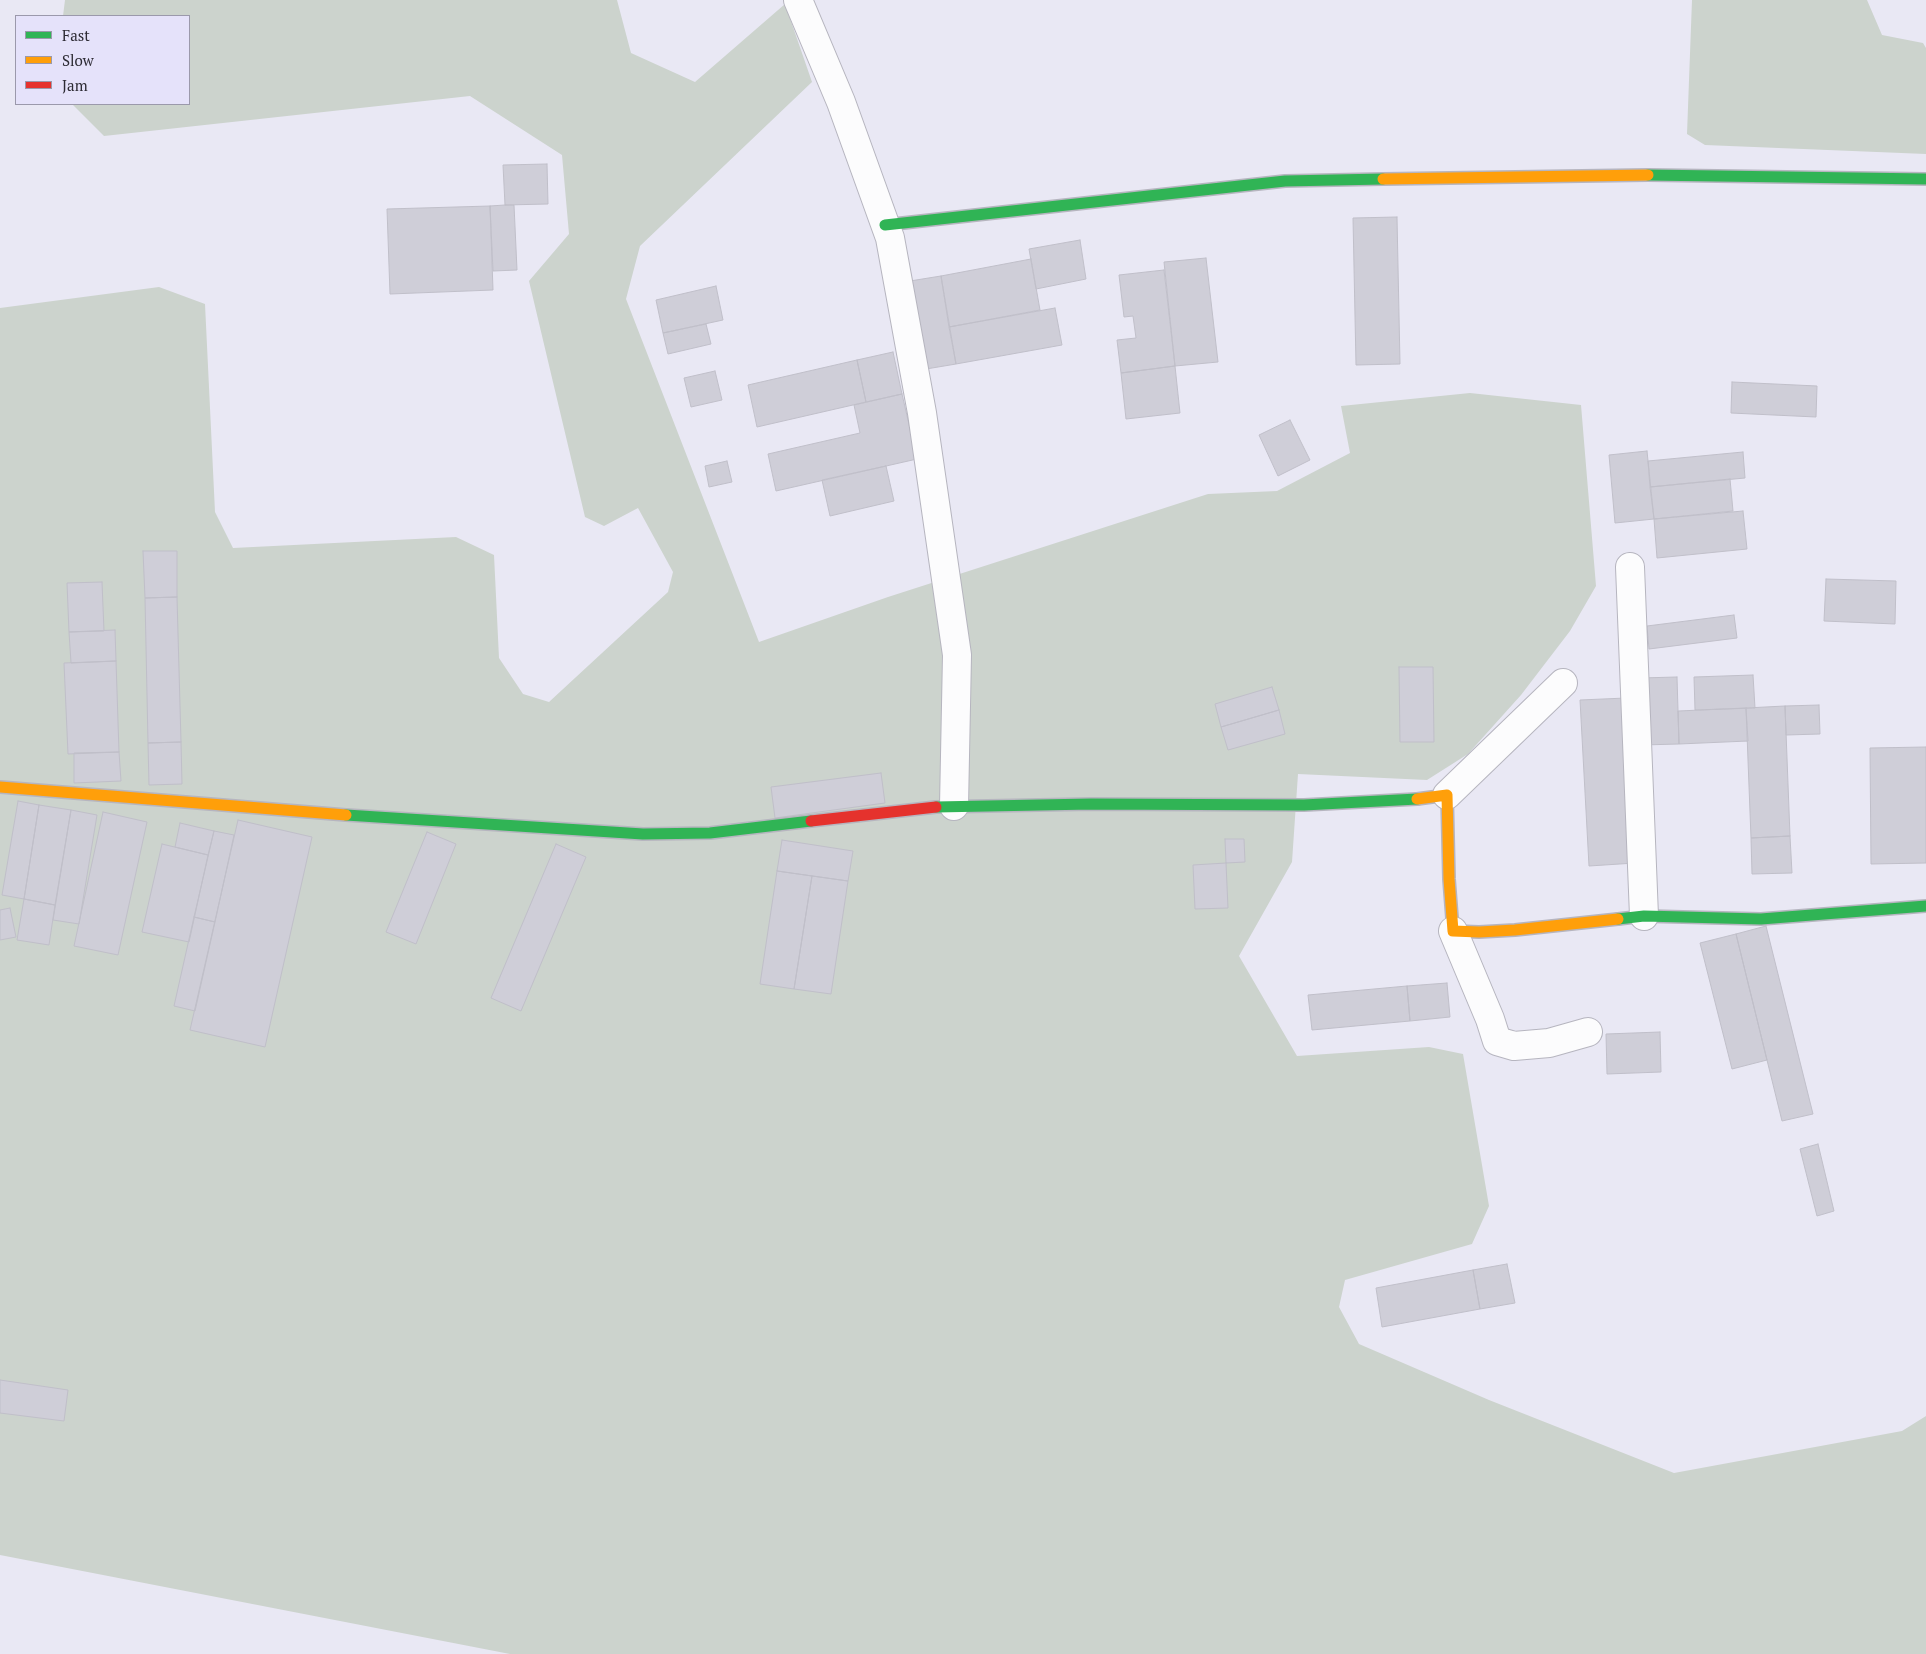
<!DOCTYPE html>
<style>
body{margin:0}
#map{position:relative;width:1926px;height:1654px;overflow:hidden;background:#e9e8f4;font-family:"PT Serif",serif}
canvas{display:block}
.legend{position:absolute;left:15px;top:15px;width:175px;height:90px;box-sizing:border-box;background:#e5e2fa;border:1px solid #9b99ab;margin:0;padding:6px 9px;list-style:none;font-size:15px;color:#2d2b34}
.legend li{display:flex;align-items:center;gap:10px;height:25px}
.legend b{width:25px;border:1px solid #9b99ab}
</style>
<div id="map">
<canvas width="1926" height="1654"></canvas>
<ul class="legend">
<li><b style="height:6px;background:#30b455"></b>Fast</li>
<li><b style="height:6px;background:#ff9f0a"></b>Slow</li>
<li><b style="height:6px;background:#e5322d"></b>Jam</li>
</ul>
</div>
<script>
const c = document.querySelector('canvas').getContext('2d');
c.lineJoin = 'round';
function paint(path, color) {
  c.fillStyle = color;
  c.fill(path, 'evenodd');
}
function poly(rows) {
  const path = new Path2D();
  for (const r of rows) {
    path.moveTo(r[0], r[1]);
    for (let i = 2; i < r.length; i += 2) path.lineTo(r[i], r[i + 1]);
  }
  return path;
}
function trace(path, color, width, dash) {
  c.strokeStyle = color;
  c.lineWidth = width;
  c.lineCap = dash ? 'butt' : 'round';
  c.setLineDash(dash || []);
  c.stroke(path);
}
paint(poly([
 [65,0,617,0,631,53,695,82,785,4,812,82,640,246,626,299,759,642,888,597,1208,494,1277,491,1350,453,1341,406,1470,393,1581,405,1596,586,1570,631,1521,695,1468,754,1427,780,1298,774,1292,862,1239,956,1297,1056,1429,1047,1463,1054,1489,1206,1472,1244,1345,1280,1339,1307,1359,1344,1489,1400,1674,1473,1902,1431,1926,1416,1926,1654,510,1654,0,1555,0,308,159,287,205,304,215,512,233,548,456,537,494,555,499,658,523,694,549,702,668,592,673,572,638,508,604,526,585,517,529,281,569,234,562,155,470,96,104,136,72,104,189,104,189,16,63,16],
 [1692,0,1867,0,1882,35,1923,43,1926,48,1926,154,1705,145,1687,134]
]), '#ccd3cd');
const building = poly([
 [547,164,548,204,505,205,503,165,547,164],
 [505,205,514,205,517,270,493,271,490,206,505,205],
 [490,206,493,290,390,294,387,209,490,206],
 [1397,217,1400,364,1356,365,1353,218,1397,217],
 [1080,240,1086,279,1036,289,1029,249,1080,240],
 [1206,258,1218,362,1175,366,1164,262,1206,258],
 [1031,259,1040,310,949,327,941,276,1031,259],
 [1164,270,1175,366,1121,373,1117,340,1136,338,1133,316,1124,317,1119,275,1164,270],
 [941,276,956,364,926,369,910,281,941,276],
 [716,286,723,320,663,333,656,300,716,286],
 [1055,308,1062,345,956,364,949,327,1055,308],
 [706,324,711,344,668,354,663,333,706,324],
 [893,352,902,394,866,402,857,360,893,352],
 [857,360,866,402,757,427,748,385,857,360],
 [1175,366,1180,413,1126,419,1121,373,1175,366],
 [715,371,722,400,691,407,684,378,715,371],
 [1732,382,1817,386,1816,417,1731,413,1732,382],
 [902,394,917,459,776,491,768,454,860,433,854,405,902,394],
 [1290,420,1310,460,1278,476,1259,435,1290,420],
 [1647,451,1654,519,1615,523,1609,455,1647,451],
 [1743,452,1745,478,1650,487,1648,461,1743,452],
 [727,461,732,482,709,487,705,466,727,461],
 [886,466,894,501,830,516,822,480,886,466],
 [1730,479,1733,511,1654,519,1650,487,1730,479],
 [1743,511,1747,549,1657,558,1654,519,1743,511],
 [143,551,177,551,177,597,145,598,143,551],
 [1826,579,1896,581,1895,624,1824,621,1826,579],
 [102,582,104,631,69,632,67,583,102,582],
 [177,597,181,742,148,743,145,598,177,597],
 [1734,615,1737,638,1649,649,1647,626,1734,615],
 [115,630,116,661,71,663,69,632,115,630],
 [116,661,119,752,68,754,64,663,116,661],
 [1399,667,1433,667,1434,742,1400,742,1399,667],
 [1753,675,1755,708,1695,710,1694,677,1753,675],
 [1677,677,1679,744,1642,745,1640,678,1677,677],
 [1272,687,1279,710,1221,727,1215,704,1272,687],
 [1626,698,1635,863,1589,866,1580,700,1626,698],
 [1819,705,1820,734,1786,735,1785,706,1819,705],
 [1785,706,1790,836,1751,838,1746,708,1785,706],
 [1746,708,1748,741,1679,744,1678,711,1746,708],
 [1279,710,1285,734,1228,750,1221,727,1279,710],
 [181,742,182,784,149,785,148,743,181,742],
 [1926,747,1926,863,1871,864,1870,748,1926,747],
 [119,752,121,781,74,783,74,753,119,752],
 [881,773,885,803,775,818,771,787,881,773],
 [18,801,39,805,24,899,2,895,18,801],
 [39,805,71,810,55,905,24,899,39,805],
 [71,810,97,815,79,924,53,920,71,810],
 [103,812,147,822,118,955,74,946,103,812],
 [238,820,312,837,265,1047,190,1030,238,820],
 [180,823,214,831,208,855,175,847,180,823],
 [214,831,234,835,215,922,194,917,214,831],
 [427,832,456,844,416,944,386,932,427,832],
 [1790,836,1792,873,1752,874,1751,838,1790,836],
 [1225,839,1244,839,1245,862,1226,863,1225,839],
 [782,840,853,851,848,881,777,871,782,840],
 [162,844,208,855,189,942,142,932,162,844],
 [556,844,586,857,521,1011,491,998,556,844],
 [1226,863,1228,908,1195,909,1193,865,1226,863],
 [777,871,812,876,794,989,760,984,777,871],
 [812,876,848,881,831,994,794,989,812,876],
 [24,899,55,905,49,945,17,940,24,899],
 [10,908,16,937,0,940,0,910,10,908],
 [194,917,215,922,195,1011,174,1006,194,917],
 [1766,926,1813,1114,1782,1121,1736,934,1766,926],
 [1736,934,1767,1060,1732,1069,1700,943,1736,934],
 [1447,983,1450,1017,1410,1021,1407,986,1447,983],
 [1407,986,1410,1021,1312,1030,1308,995,1407,986],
 [1660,1032,1661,1072,1607,1074,1606,1034,1660,1032],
 [1818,1144,1834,1211,1817,1216,1800,1149,1818,1144],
 [1507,1264,1515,1303,1480,1309,1473,1270,1507,1264],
 [1473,1270,1480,1309,1382,1327,1376,1288,1473,1270],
 [0,1380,68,1390,64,1421,0,1413,0,1380]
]);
paint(building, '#cfced8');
trace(building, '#c0bfc9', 1);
const street = poly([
 [798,0,841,102,890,238,922,413,957,655,954,806],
 [1630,567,1644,916],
 [1447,795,1563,683],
 [1453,931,1490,1019,1497,1041,1514,1046,1549,1043,1588,1032]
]);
const fast = poly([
 [1648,175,1926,179],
 [885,225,1285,181,1383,179],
 [936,807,1091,804,1304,805,1417,799],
 [346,815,643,834,710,833,811,821],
 [1618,919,1644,916,1761,919,1926,906]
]);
const slow = poly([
 [1383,179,1648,175],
 [0,787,346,815],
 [1417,799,1447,795,1449,879,1453,931,1479,932,1515,930,1618,919]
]);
const jam = poly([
 [811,821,936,807]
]);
trace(street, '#b6b5bf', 30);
trace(fast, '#b6b5bf', 14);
trace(slow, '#b6b5bf', 14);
trace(jam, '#b6b5bf', 14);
trace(street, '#fcfcfd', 28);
trace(fast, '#30b455', 11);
trace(slow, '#ff9f0a', 11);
trace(jam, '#e5322d', 11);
</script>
